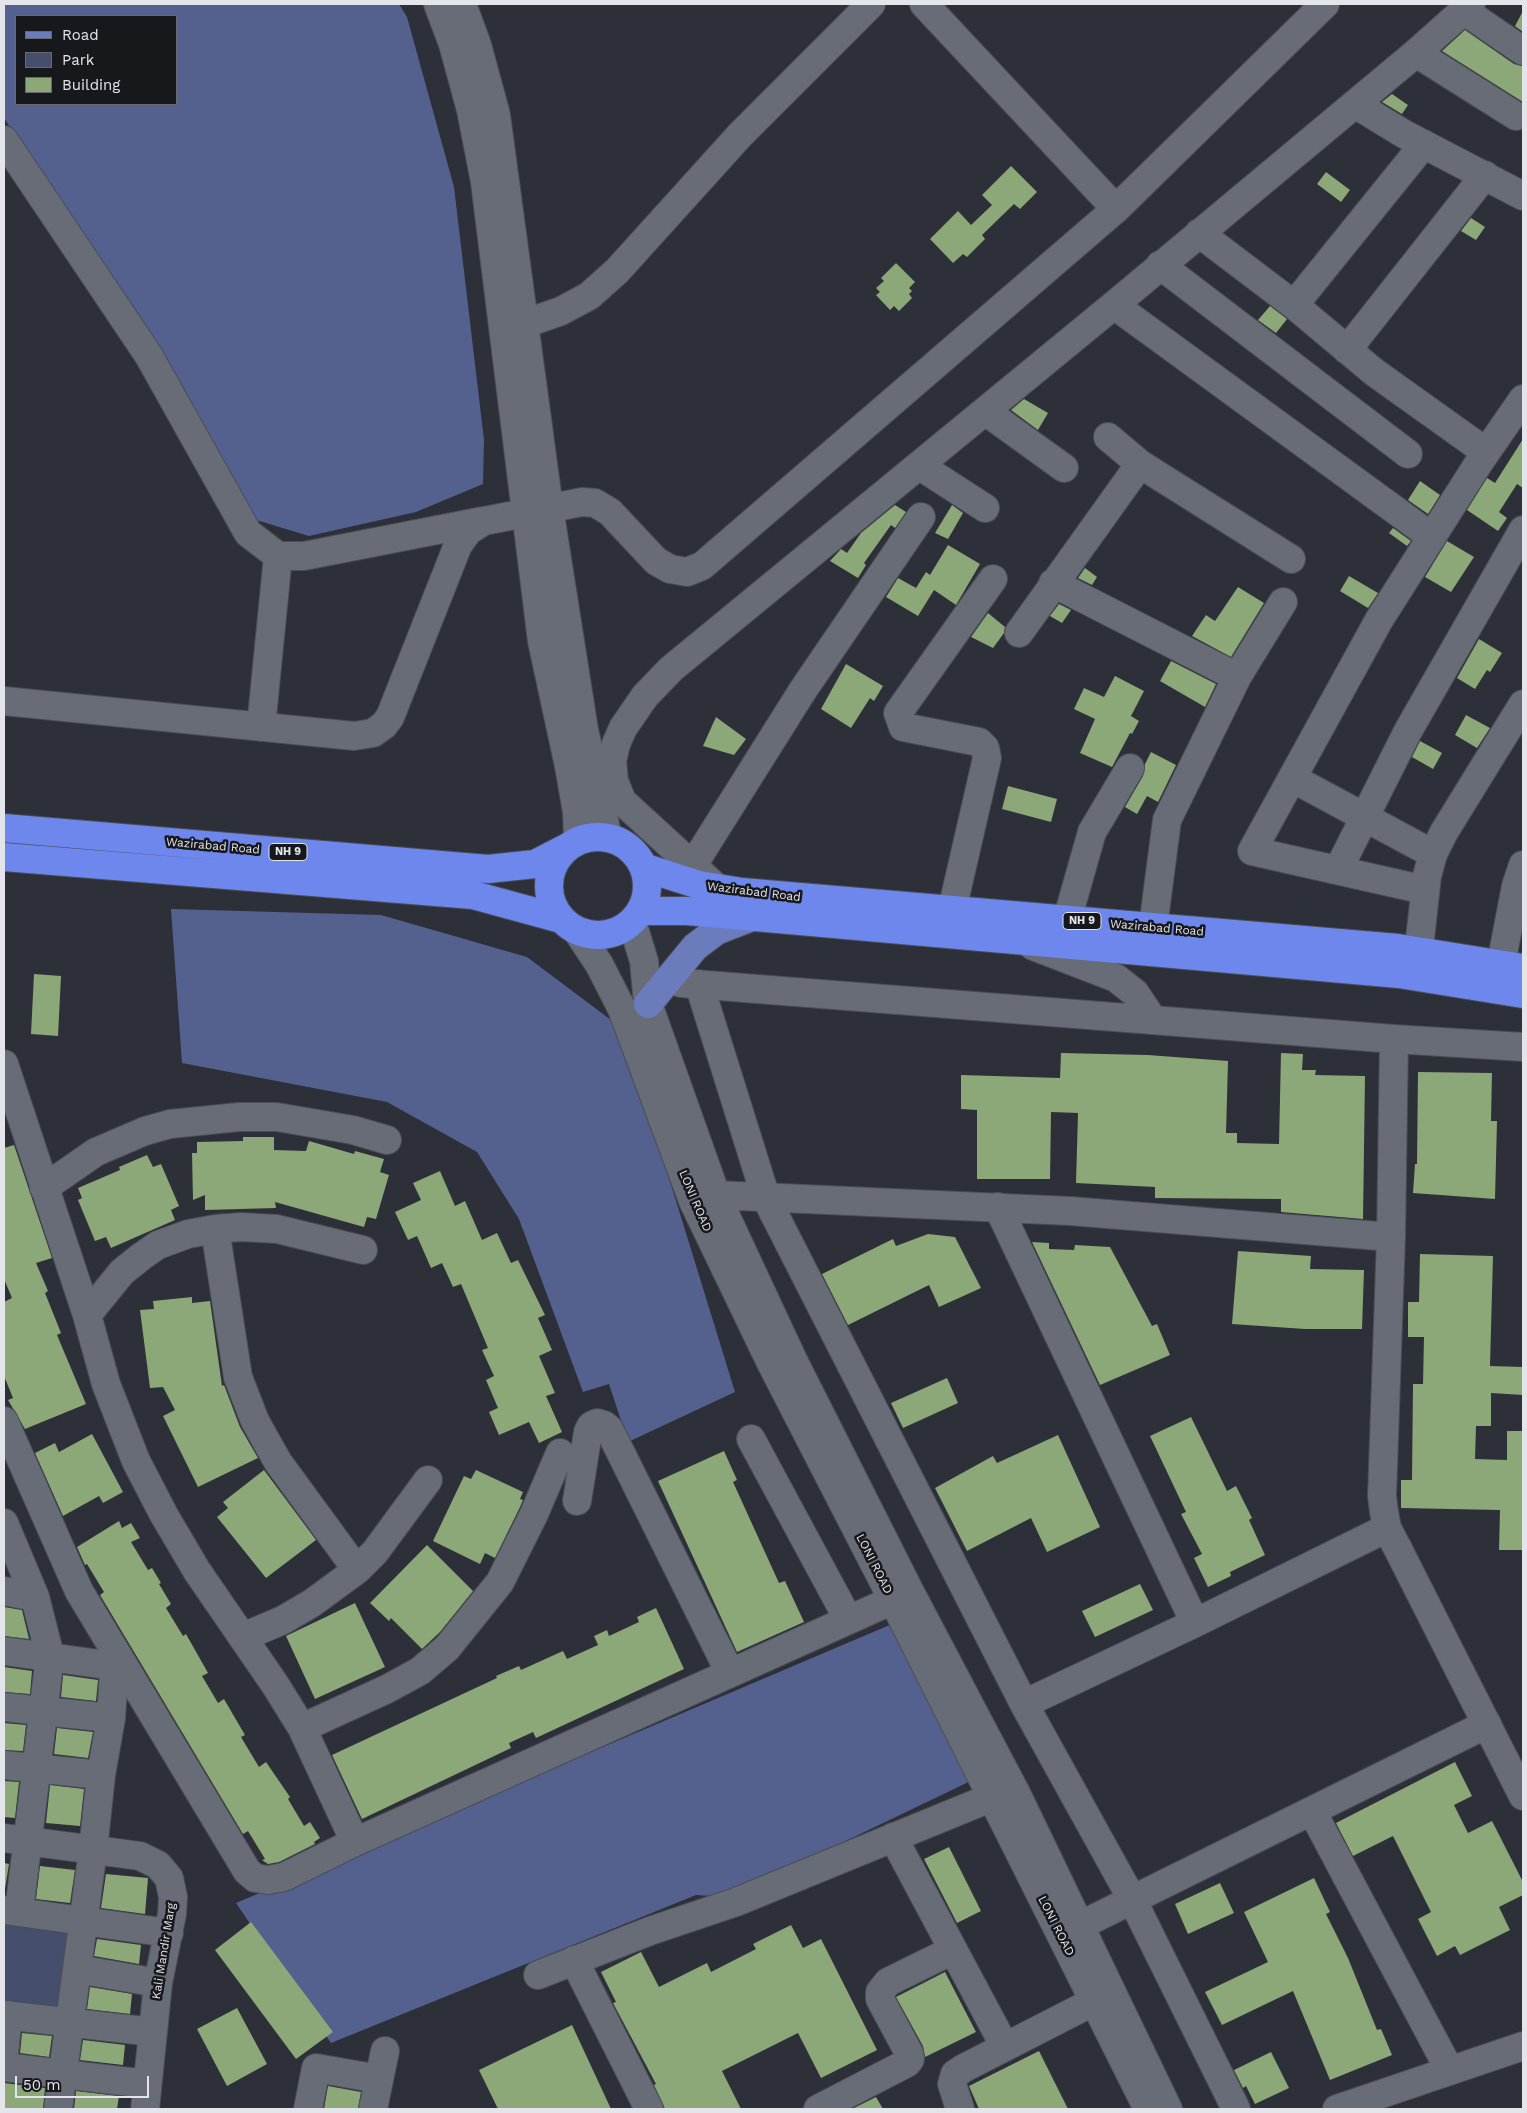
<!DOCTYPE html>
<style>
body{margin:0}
#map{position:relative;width:1527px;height:2113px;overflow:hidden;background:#2d3039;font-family:"Work Sans",sans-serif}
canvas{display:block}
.frame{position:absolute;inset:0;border:5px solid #e3e5eb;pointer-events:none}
.legend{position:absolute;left:15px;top:15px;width:162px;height:90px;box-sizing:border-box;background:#17181c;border:1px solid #696a6f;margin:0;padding:6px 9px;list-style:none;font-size:15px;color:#e3e5eb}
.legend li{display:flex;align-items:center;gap:10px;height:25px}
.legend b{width:25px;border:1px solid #696a6f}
.scale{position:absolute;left:15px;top:2076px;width:134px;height:22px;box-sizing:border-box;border:2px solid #e3e5eb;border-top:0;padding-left:6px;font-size:15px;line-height:18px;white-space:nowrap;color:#e3e5eb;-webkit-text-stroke:4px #17181c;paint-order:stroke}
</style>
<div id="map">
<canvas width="1527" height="2113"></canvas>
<div class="frame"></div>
<ul class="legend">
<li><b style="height:6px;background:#6b7cbd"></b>Road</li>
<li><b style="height:14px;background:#454e6c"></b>Park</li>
<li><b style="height:14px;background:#8ca778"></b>Building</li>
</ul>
<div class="scale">50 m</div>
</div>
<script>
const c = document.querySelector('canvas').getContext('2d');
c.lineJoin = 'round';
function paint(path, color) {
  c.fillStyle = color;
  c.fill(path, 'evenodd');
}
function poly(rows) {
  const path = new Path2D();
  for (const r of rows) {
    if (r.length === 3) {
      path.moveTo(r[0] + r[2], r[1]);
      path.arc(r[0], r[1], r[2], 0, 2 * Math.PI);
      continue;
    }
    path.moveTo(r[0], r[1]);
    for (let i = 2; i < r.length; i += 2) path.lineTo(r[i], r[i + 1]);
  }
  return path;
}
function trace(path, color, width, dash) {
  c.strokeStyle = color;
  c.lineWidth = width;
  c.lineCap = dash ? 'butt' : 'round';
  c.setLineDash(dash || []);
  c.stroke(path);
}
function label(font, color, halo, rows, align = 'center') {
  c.font = font + ' "Work Sans",sans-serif';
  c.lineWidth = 5;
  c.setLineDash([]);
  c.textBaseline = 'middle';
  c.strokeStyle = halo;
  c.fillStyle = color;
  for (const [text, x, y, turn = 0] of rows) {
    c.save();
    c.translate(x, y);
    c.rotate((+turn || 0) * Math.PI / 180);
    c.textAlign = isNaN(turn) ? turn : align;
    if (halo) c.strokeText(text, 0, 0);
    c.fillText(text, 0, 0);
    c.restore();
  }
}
paint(poly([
 [4,1915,81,1925,69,2017,4,2008]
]), '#454e6c');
paint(poly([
 [4,4,399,4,407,17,454,187,484,440,483,484,416,512,309,536,253,519,188,402,4,118],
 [16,16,176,16,176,104,16,104],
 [171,909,381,915,527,957,623,1029,735,1392,628,1442,609,1384,583,1392,519,1219,477,1152,387,1102,182,1063],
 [892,1624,979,1777,729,1897,696,1895,331,2043,236,1903]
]), '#54618e');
paint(poly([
 [1523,11,1523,32,1515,26],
 [1465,30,1514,64,1523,66,1523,102,1442,51],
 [1392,94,1408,105,1402,114,1382,102],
 [1011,166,1037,192,1020,209,1014,204,982,235,985,239,967,257,963,254,953,263,930,239,958,211,971,225,992,205,982,195],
 [1326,172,1350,190,1341,202,1317,184],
 [1471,218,1485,227,1476,240,1461,231],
 [896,263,915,282,909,288,912,291,909,294,912,298,899,311,894,306,890,310,876,295,880,292,876,288,884,281,881,278],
 [1270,306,1287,319,1276,333,1258,320],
 [1024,399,1048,413,1038,430,1011,410],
 [1523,439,1523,488,1517,484,1499,512,1507,518,1498,531,1467,510,1487,478,1495,483],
 [1420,481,1440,495,1428,514,1408,500],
 [895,505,906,512,895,528,891,525,864,563,866,565,858,578,830,561,841,549,847,553,861,533],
 [952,505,963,513,948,539,935,533],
 [1393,528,1411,541,1407,546,1389,533],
 [1447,541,1474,557,1451,592,1425,577],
 [948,545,980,564,956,605,934,590,918,616,886,597,898,578,916,588,926,572,930,575],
 [1085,568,1097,577,1092,585,1078,578],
 [1349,576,1378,593,1368,608,1340,591],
 [1238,587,1264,603,1231,657,1192,636,1206,615,1215,621],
 [1059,604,1071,610,1062,623,1050,616],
 [988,613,1005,627,1004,633,993,648,971,637],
 [1479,639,1502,653,1490,672,1487,670,1475,689,1457,678],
 [1171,661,1216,684,1205,707,1160,681],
 [846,664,883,686,874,701,870,698,851,728,821,709],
 [1115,676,1144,691,1131,716,1139,721,1132,734,1130,733,1112,767,1080,753,1095,719,1074,709,1084,688,1104,697],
 [1466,715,1490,728,1477,748,1455,735],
 [716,717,746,739,734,755,703,746],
 [1420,741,1442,753,1433,769,1412,757],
 [1151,752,1176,765,1158,802,1147,796,1137,814,1125,807,1143,776,1145,764],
 [1008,786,1057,799,1051,822,1002,809],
 [34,974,61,976,58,1036,31,1034],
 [1061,1053,1148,1055,1228,1061,1226,1133,1237,1133,1237,1143,1279,1144,1281,1053,1303,1054,1302,1070,1316,1070,1315,1075,1365,1076,1363,1219,1281,1212,1281,1199,1155,1198,1155,1187,1076,1183,1078,1113,1051,1112,1050,1179,977,1179,977,1110,961,1109,961,1075,1060,1078],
 [1418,1072,1492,1073,1491,1121,1497,1121,1495,1199,1413,1193,1415,1164,1417,1164],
 [243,1137,274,1137,274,1150,306,1151,309,1141,354,1154,355,1151,384,1159,380,1172,389,1175,376,1219,367,1217,364,1227,275,1202,276,1208,205,1210,205,1195,193,1200,192,1153,197,1153,197,1142,243,1141],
 [14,1145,52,1258,36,1263,48,1291,45,1293,61,1333,57,1335,86,1404,25,1429,8,1400,13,1398,4,1376,4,1302,12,1298,4,1279,4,1148],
 [147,1155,153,1167,161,1164,179,1206,171,1210,175,1220,111,1248,106,1237,95,1241,78,1200,82,1198,78,1188,120,1170,119,1167],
 [440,1171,455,1206,465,1201,482,1240,497,1233,511,1263,518,1260,545,1315,538,1318,552,1350,539,1356,555,1393,546,1396,562,1432,539,1443,529,1422,499,1435,489,1412,498,1408,486,1380,494,1376,482,1350,488,1348,461,1284,453,1287,442,1263,431,1268,417,1236,408,1240,395,1212,421,1200,413,1183],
 [928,1234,955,1237,981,1288,939,1307,929,1285,848,1325,822,1274,893,1239,896,1246],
 [1032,1242,1049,1243,1049,1249,1074,1250,1075,1245,1110,1247,1152,1326,1157,1324,1170,1355,1100,1385],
 [1238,1251,1311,1256,1310,1269,1364,1270,1362,1329,1305,1329,1232,1324],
 [1420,1254,1493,1256,1490,1366,1523,1367,1523,1395,1491,1393,1491,1426,1476,1426,1475,1459,1507,1460,1507,1431,1523,1431,1523,1550,1499,1550,1500,1510,1401,1508,1401,1480,1412,1480,1413,1384,1423,1384,1424,1337,1408,1337,1408,1302,1419,1302],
 [192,1297,192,1303,210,1301,222,1386,224,1385,240,1427,258,1458,198,1487,163,1416,175,1410,163,1387,150,1388,140,1310,154,1309,153,1301],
 [947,1378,958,1403,903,1428,891,1403],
 [1191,1417,1227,1491,1236,1486,1252,1518,1249,1520,1265,1555,1230,1572,1231,1576,1208,1587,1194,1558,1202,1554,1181,1514,1186,1512,1150,1436],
 [92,1434,123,1492,103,1503,99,1496,63,1516,35,1453,55,1443,59,1452],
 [1058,1435,1100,1527,1047,1552,1031,1518,967,1551,935,1488,993,1456,997,1463],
 [724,1451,737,1480,733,1482,779,1583,785,1581,804,1622,737,1652,658,1481],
 [264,1470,316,1540,266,1578,217,1517,228,1508,223,1502],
 [476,1470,523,1492,520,1499,523,1500,520,1507,495,1558,485,1553,480,1564,433,1541,464,1476,471,1479],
 [119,1521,122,1528,131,1523,140,1538,131,1542,148,1570,152,1568,161,1583,159,1584,171,1604,166,1608,183,1636,186,1634,208,1673,202,1676,218,1703,224,1699,245,1735,241,1737,259,1767,266,1762,290,1797,288,1799,304,1826,310,1822,320,1838,314,1842,315,1844,279,1862,268,1864,262,1860,265,1859,248,1831,243,1834,100,1595,104,1592,87,1564,85,1565,77,1547],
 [427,1545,473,1591,440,1632,422,1649,391,1618,389,1621,370,1603],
 [1140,1584,1153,1610,1095,1637,1082,1611],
 [355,1603,385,1667,315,1699,286,1636],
 [4,1607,22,1610,29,1639,4,1636],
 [656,1608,684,1669,536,1738,533,1732,509,1743,511,1748,362,1819,332,1755,497,1678,496,1676,519,1666,521,1670,563,1651,567,1659,598,1645,594,1636,607,1630,609,1636,639,1622,637,1617],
 [4,1667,32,1671,30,1694,4,1692],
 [63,1675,98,1680,96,1701,61,1697],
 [4,1723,26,1725,23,1751,4,1750],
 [57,1728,93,1732,88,1758,54,1754],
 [1455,1762,1472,1796,1454,1805,1468,1833,1492,1821,1523,1882,1523,1895,1499,1907,1510,1930,1460,1955,1455,1946,1437,1956,1418,1919,1431,1912,1393,1836,1353,1856,1336,1823],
 [4,1781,19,1782,15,1818,4,1817],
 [50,1785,84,1789,80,1826,46,1823],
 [949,1847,981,1911,957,1923,924,1859],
 [4,1863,9,1864,4,1895],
 [40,1866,75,1870,70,1903,36,1899],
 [106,1874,148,1878,145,1914,101,1908],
 [1314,1878,1330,1912,1326,1914,1348,1958,1377,2030,1381,2029,1392,2055,1330,2080,1293,1991,1222,2025,1205,1992,1268,1962,1244,1912],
 [1220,1883,1234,1913,1188,1934,1175,1904],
 [251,1922,333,2032,296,2059,215,1950],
 [791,1925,803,1948,821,1939,877,2050,821,2078,798,2033,722,2071,741,2109,665,2109,654,2085,656,2084,613,2003,616,2002,601,1972,641,1952,659,1987,707,1963,711,1972,756,1949,753,1944],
 [97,1939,141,1945,139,1964,94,1956],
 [945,1972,976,2032,925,2057,923,2046,896,1997],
 [90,1987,132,1994,130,2014,87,2009],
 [237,2008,267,2064,227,2086,197,2029],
 [572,2025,611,2109,498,2109,479,2070],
 [22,2033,52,2036,49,2057,20,2053],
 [83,2040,125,2045,123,2065,80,2060],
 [1039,2051,1068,2109,979,2109,969,2086],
 [1271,2052,1289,2088,1255,2104,1246,2086,1243,2088,1234,2070],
 [4,2083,45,2088,43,2109,4,2109],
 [328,2086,361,2092,358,2109,324,2109],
 [76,2091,119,2096,117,2109,74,2109],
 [876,2097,883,2109,852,2109]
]), '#8ca778');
const minor = poly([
 [438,4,453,44,471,110,485,182,542,641,569,766,577,812,578,841],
 [462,4,477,45,496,115,549,508,584,730,608,838],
 [924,4,1116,209],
 [1463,10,1523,51],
 [1416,53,1516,116],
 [1355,104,1404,134,1523,196],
 [4,140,149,356,248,533,278,556,304,556,483,521],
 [1199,233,1294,305,1374,372,1486,452],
 [1160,265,1408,454],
 [1114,305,1432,537],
 [1294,305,1424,144],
 [506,325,524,324,561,311,589,296,617,271,740,135,871,4],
 [1347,350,1485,175],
 [985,411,1064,468],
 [1108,437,1140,464,1291,559],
 [920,466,985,508],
 [1053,583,1237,677],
 [1019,633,1140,464],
 [4,701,354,736,373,733,384,725,390,717,458,545,468,531,484,521,582,502,595,503,610,512,656,561,670,569,687,572,702,566,1116,209,1325,4],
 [261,727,278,556],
 [1292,778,1433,854],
 [693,865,803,690,921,517],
 [1338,870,1408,731,1523,530],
 [717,888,622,801,614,781,612,761,616,744,623,728,645,696,671,669,1114,305,1416,53,1471,4],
 [1425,890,1252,851,1379,620,1480,461,1523,399],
 [952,910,987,758,985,748,979,742,903,727,898,713,993,579],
 [1067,920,1092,832,1130,768],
 [632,922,644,961,648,1004,716,1195,793,1360,909,1590,1017,1795,1168,2109],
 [577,931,599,964,622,1009,693,1201,770,1361,893,1600,1148,2109],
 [1033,946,1116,978,1135,993,1153,1020],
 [1150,950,1167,820,1237,677,1283,602],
 [1501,964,1516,886,1523,865],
 [1416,975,1427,876,1433,854,1444,832,1523,704],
 [681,983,1394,1039,1523,1047],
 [699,984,766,1198,1024,1704,1133,1901,1236,2109],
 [1394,1039,1391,1237,1382,1496,1384,1512,1387,1528,1398,1549,1523,1796],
 [4,1064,87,1315,106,1384,136,1461,164,1515,197,1571,276,1686,302,1728,355,1842],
 [44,1188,96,1152,145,1131,170,1124,239,1117,277,1117,353,1130,387,1140],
 [716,1195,1070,1211,1391,1237],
 [998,1207,1195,1623],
 [215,1229,238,1377,255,1421,278,1462,357,1570],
 [87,1315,122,1272,142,1256,158,1245,188,1234,215,1229,241,1227,277,1229,363,1250],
 [4,1421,79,1591,247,1871,255,1878,268,1880,284,1877,355,1842,893,1600],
 [751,1439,848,1619],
 [577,1501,588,1432,591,1426,597,1423,604,1425,609,1429,730,1673],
 [4,1523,35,1597],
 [4,1591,35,1597,50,1656,19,1912],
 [243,1637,283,1620,312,1603,357,1570,375,1552,428,1480],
 [4,1651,107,1665,114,1671,111,1718,101,1775,93,1850,58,2109],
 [1024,1704,1195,1623,1387,1528],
 [4,1707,111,1718],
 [302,1728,387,1689,420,1671,447,1648,500,1582,534,1514,560,1453],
 [4,1765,101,1775],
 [1312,1811,1450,2071],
 [893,1837,1005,2047],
 [4,1838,140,1856,158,1865,169,1878,173,1897,172,1914,158,1983,145,2109],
 [4,1910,169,1933],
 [1065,1933,1487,1724],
 [574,1960,649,2109],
 [77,1969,158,1983],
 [538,1975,650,1931,736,1902,990,1798],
 [4,2015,153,2032],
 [4,2055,8,2015],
 [4,2067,147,2084],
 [308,2109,316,2068,379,2079],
 [373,2109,385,2051],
 [818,2109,907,2063,910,2059,909,2053,880,1999,880,1992,888,1982,953,1950],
 [960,2109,952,2084,955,2074,964,2068,1081,2008,1096,2003],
 [1337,2109,1523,2046]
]);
const major = poly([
 [648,1004,695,947,716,931,752,917]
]);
const highway = poly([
 [4,828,488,869,535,864,568,847],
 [598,886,49],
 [4,857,473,895,561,919],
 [643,867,699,885,742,892,1398,948,1523,968],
 [640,911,687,911,1399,974,1523,994]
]);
trace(minor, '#4b4d56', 30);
trace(major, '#4b4d56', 30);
trace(highway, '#4b4d56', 30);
trace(minor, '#686c77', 28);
trace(major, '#6b7cbd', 28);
trace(highway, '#6d87ec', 28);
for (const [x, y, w] of [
 [288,852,38],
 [1082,921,38]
]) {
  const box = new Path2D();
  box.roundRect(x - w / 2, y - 8.5, w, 17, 4);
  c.fillStyle = '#17181c';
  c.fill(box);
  trace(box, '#e3e5eb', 1);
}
label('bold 11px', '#e3e5eb', null, [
 ["NH 9",288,852],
 ["NH 9",1082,921]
]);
label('12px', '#e3e5eb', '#17181c', [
 ["Wazirabad Road",213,846,5],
 ["Wazirabad Road",754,892,7],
 ["Wazirabad Road",1157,928,5],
 ["LONI ROAD",695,1201,67],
 ["LONI ROAD",874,1564,63],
 ["LONI ROAD",1056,1926,63],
 ["Kali Mandir Marg",164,1951,-81]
]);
</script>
